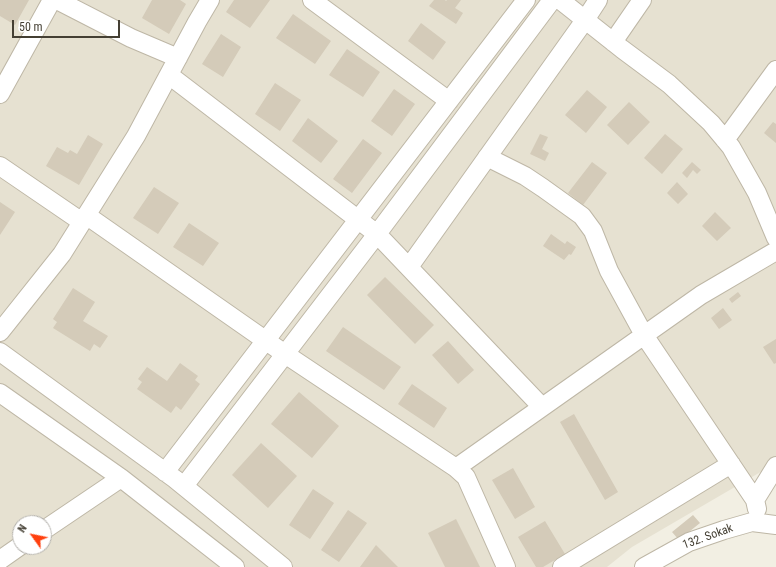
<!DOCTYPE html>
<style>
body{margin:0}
#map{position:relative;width:776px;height:567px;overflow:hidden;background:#f2efe3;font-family:"Roboto Condensed",sans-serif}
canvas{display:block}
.north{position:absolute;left:12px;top:515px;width:40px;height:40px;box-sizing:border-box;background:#fff;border:1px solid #b4b2ad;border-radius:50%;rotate:303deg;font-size:11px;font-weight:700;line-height:16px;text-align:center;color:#443f33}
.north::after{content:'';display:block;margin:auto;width:14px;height:18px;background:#ff400e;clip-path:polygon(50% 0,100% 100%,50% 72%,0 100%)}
.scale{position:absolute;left:12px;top:20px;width:108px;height:18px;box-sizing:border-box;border:2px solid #443f33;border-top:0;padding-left:5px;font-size:12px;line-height:14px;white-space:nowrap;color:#443f33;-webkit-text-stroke:3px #fff;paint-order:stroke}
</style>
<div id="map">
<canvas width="776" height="567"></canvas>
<div class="north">N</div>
<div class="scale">50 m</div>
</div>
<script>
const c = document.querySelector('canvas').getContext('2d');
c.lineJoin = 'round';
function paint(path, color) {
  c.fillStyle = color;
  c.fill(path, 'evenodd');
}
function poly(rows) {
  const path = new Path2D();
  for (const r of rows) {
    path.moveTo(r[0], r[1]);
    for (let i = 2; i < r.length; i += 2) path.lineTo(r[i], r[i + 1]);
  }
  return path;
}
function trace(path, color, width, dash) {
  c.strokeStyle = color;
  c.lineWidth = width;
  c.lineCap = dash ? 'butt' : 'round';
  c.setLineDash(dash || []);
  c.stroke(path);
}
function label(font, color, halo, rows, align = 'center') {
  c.font = font + ' "Roboto Condensed",sans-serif';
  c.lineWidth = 3.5;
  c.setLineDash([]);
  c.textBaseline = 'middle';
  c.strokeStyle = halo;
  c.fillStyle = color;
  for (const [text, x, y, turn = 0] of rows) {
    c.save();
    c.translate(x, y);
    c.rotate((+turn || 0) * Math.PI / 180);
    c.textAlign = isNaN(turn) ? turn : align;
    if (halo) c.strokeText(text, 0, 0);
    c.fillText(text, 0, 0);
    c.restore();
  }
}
paint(poly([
 [0,0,776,0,776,463,632,547,607,567,0,567],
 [20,523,44,523,44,547,20,547]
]), '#e6e1d1');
paint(poly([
 [0,0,29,0,15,25,0,16],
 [152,0,180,0,186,4,169,34,142,18],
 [234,0,270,0,250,28,226,12],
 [434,0,445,0,446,1,447,0,461,0,455,8,463,13,456,24,429,6],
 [293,14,331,41,315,64,276,38],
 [421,23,446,42,433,60,408,41],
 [221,34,241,47,223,77,202,64],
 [347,49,380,72,363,97,329,75],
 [275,83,301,100,280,131,255,114],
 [394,89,415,104,392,136,371,121],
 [587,90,607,107,586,133,565,115],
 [629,102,650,122,628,145,607,125],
 [308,118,338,141,321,163,292,141],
 [773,122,776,124,776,143,764,133],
 [540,134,548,137,542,149,549,153,545,161,530,154],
 [665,134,683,149,662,174,644,158],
 [88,135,103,144,79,185,46,166,57,147,68,153,70,150,77,154],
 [363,139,382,153,352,193,333,179],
 [592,162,607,173,583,205,568,193],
 [692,162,701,170,697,174,693,170,687,178,682,173],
 [677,182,688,194,678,204,667,193],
 [154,187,179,203,158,234,133,218],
 [0,202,15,212,0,235],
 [715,212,731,228,717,241,702,226],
 [189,223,219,243,203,266,173,247],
 [551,234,565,244,567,241,576,247,571,255,569,254,564,260,543,246],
 [385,277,434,325,415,344,367,295],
 [73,288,95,302,83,321,108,336,100,348,94,344,90,351,53,328,57,322,53,319],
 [738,292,741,296,732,303,729,299],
 [723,308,732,320,719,329,711,318],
 [343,327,401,367,384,390,326,351],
 [776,339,776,363,774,364,763,347],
 [448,341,474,370,458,384,432,355],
 [180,363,198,376,195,380,200,384,181,410,176,406,171,413,137,389,142,382,138,379,147,367,167,381],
 [412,384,447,408,434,428,398,404],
 [299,392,339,426,312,458,271,424],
 [574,414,618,492,605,500,560,422],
 [261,443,297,476,268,508,232,475],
 [513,468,535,507,515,519,492,480],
 [313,489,334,503,310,539,289,525],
 [348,510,367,523,339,562,321,550],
 [693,515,700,523,679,540,672,532],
 [456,519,480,567,445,567,428,533],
 [545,521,565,554,543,567,536,567,518,537],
 [376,545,398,567,360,567]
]), '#d4cbb9');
const minor = poly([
 [57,0,131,38,178,58],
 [312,0,449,101],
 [560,0,622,49,669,84,711,123,731,147,757,193,776,238],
 [613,42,642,0],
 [169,75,377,234,542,407],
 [0,94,52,0],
 [725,140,776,70],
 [487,157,525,176,543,188,582,216,593,231,609,271,644,335,755,500],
 [0,166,82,222],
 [86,215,285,354,456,468,466,477,506,567],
 [409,267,585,20,598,0],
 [0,332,62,254,136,136,197,22,210,0],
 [0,352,175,479,283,567],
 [0,393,121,478,235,567],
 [456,468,701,295,776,251],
 [165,472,526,0],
 [184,486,377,234,552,0],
 [757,509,755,500,776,466],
 [44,530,121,478],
 [0,560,20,546],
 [562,567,731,464],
 [644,567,689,542,724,530,752,522,776,525]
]);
trace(minor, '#beb7a6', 20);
trace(minor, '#fff', 18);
label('12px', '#443f33', '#fff', [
 ["132. Sokak",708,537,-20]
]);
</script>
